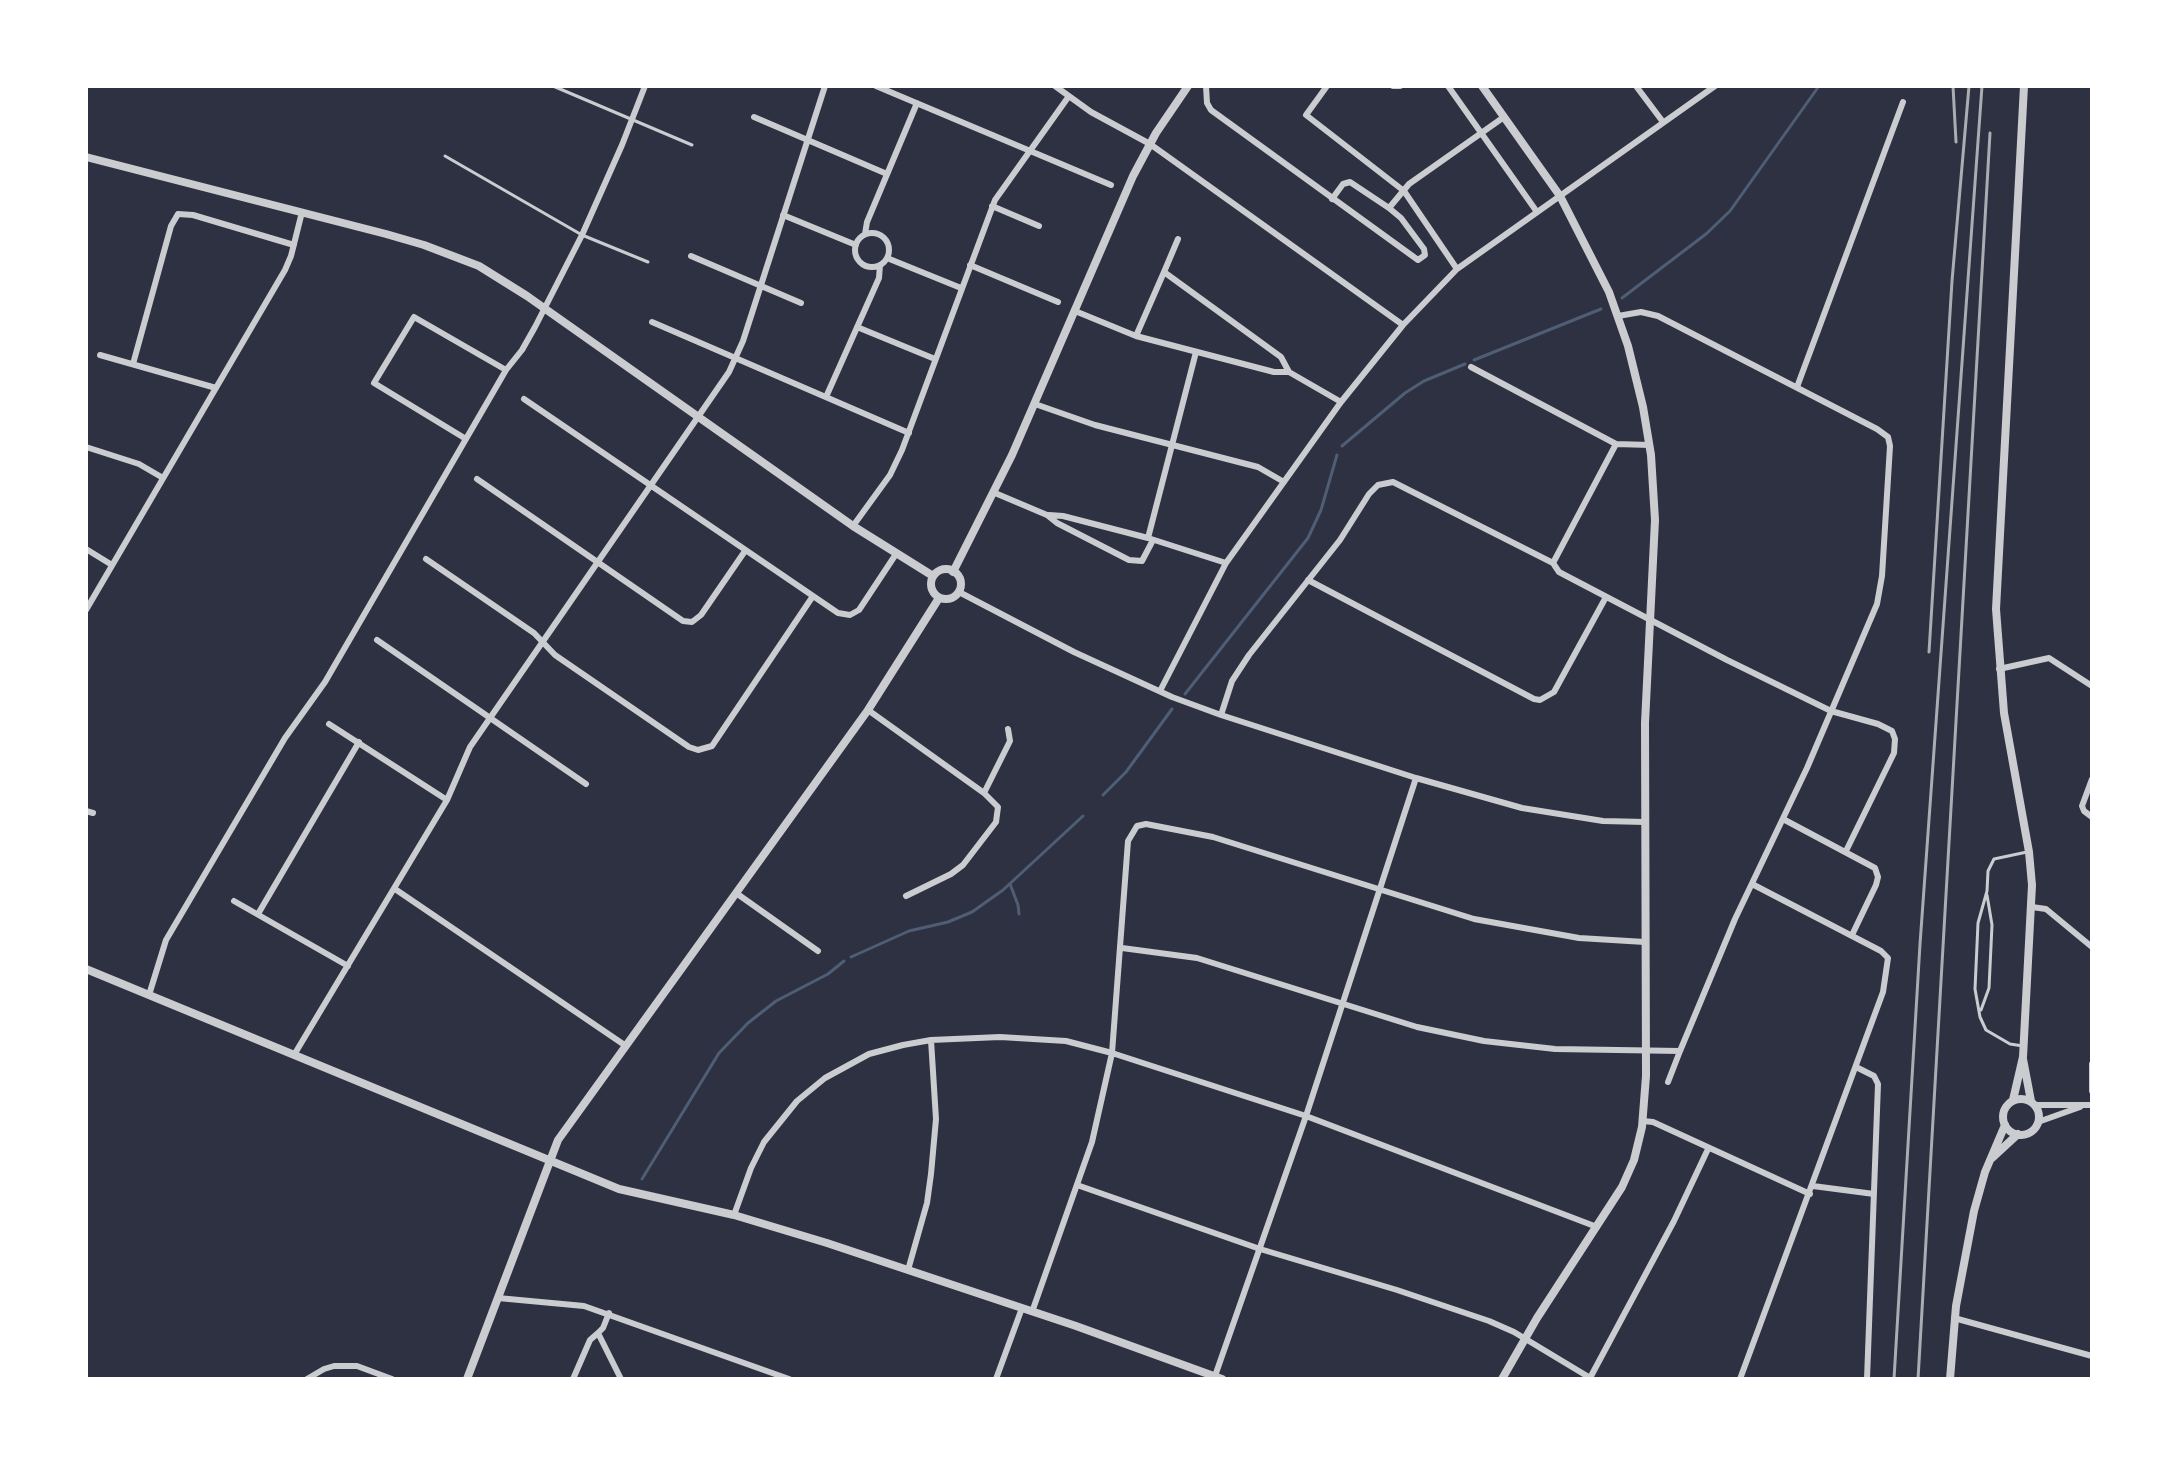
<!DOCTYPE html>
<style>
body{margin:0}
#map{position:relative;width:2178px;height:1465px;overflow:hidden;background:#2d3142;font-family:"Open Sans",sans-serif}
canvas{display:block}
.frame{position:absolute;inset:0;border:88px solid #fff;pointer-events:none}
</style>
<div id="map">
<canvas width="2178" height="1465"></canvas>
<div class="frame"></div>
</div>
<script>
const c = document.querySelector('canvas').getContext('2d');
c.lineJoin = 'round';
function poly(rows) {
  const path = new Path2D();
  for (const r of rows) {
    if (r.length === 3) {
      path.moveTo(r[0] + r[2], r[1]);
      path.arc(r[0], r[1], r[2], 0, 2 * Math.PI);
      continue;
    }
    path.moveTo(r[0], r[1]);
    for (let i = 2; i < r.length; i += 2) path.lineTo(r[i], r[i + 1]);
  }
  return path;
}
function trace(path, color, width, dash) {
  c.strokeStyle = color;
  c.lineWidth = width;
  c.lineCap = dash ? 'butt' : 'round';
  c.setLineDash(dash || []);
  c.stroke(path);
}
trace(poly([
 [1622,298,1706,234,1730,211,1819,86],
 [1474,360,1601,309],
 [1342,446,1405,393,1424,381,1465,364],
 [1185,694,1308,538,1321,510,1337,455],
 [1103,795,1126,772,1172,709],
 [1010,884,1018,905,1019,914],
 [851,957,909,931,948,922,972,912,1003,890,1083,816],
 [642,1179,719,1053,748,1023,776,1001,828,974,844,961]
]), '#4f5d75', 3);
trace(poly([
 [553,86,692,145],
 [445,156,582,235,648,262],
 [1981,1010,1989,988,1992,925,1987,895],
 [2023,1046,2010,1044,1986,1030,1980,1017,1975,989,1978,923,1987,891,1988,871,1994,859,2027,852]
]), '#caccd0', 3);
trace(poly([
 [876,86,1111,185],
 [1055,86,1091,112,1150,144,1403,325],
 [1206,86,1207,103,1211,110,1418,260,1425,255,1424,249,1401,218,1389,208,1409,184,1504,117],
 [1327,86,1306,115,1404,191,1457,269],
 [1393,86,1400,86],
 [1448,86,1537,212],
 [1636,86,1663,122],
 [754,117,887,174],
 [1332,199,1343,184,1350,182,1389,208],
 [992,206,1039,226],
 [783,215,856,245],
 [872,250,17],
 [865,234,867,222,917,103],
 [691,256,801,303],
 [887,258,961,288],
 [970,265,1058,302],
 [1164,272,1178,239],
 [1075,311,1136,336,1274,372,1289,372,1341,402],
 [652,322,909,433],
 [857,327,935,359],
 [1136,336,1164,272,1281,357,1289,372],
 [100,355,216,388],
 [133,364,171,226,178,214,193,215,294,245],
 [1471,367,1616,444,1650,445],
 [1797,387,1903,102],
 [826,397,879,278,880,265],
 [524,399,838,613,850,615,859,610,896,554],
 [1035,404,1095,425,1258,467,1284,482],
 [466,439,374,383,414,317,506,370],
 [86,447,139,464,163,478],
 [477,479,683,621,692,622,701,615,745,551],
 [995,493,1047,515,1057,523,1129,560,1142,561,1153,540],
 [1049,515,1063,516,1148,538,1226,563],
 [853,526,890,475,902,450,995,200,1069,96],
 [1148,538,1196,352],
 [86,549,112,565],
 [426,559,534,633,555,655,689,747,698,750,712,746,813,596],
 [1553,563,1616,444],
 [1308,580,1534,699,1540,700,1554,692,1606,597],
 [959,592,1074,652,1172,697,1221,715,1416,778,1522,808,1603,821,1645,822],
 [86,610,285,270,291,256,302,212],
 [377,640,586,784],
 [1999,669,2049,658,2092,686],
 [1160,691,1226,563,1341,402,1403,325,1457,269,1715,86],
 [868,710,984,793,998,807,996,822,963,865,951,874,906,896],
 [1221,715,1232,681,1249,655,1340,540,1369,494,1378,485,1393,482,1553,563,1559,572,1727,660,1831,711,1878,724,1892,731,1895,739,1894,753,1846,851],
 [329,724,447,800],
 [2092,779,2082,806,2084,811,2092,817],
 [984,793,1010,741,1008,729],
 [86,811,93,813],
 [1783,819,1875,868,1878,877,1876,885,1852,935],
 [395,889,626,1046],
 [736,893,818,951],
 [234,901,348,966],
 [2032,907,2046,909,2092,947],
 [258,914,359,742],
 [1122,948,1197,958,1417,1027,1484,1041,1555,1049,1680,1051,1735,919,1807,768,1877,604,1882,576,1890,446,1888,437,1877,429,1658,316,1641,312,1618,316],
 [149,995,166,940,285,738,325,682,506,370,522,350,535,327,582,235,622,145,645,86],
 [294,1055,447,800,470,747,729,372,743,341,825,86],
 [2092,1064,2092,1091],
 [1856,1067,1874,1076,1878,1084,1867,1379],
 [1668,1082,1680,1051],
 [2035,1105,2092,1105],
 [1643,1121,1653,1122,1810,1194],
 [2038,1122,2080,1107],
 [1077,1185,1260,1249,1397,1290,1489,1321,1514,1332,1592,1379],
 [1813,1186,1874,1194],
 [734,1215,751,1168,764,1142,797,1101,825,1078,869,1054,903,1045,931,1040,1000,1037,1066,1041,1112,1053,1306,1116,1597,1227],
 [908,1270,927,1203,931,1174,936,1119,931,1040],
 [498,1298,584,1306,789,1379],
 [1032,1312,1092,1142,1112,1053,1128,841,1137,826,1146,824,1213,837,1474,919,1579,938,1645,942],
 [609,1313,603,1328,598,1333,621,1379],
 [1954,1318,2092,1356],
 [1215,1376,1306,1116,1416,778],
 [1590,1378,1674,1221,1708,1149],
 [307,1379,324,1369,334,1366,357,1366,392,1379],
 [573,1379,590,1340,598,1333],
 [996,1379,1022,1308],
 [1740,1379,1883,992,1888,958,1881,951,1752,884]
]), '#caccd0', 6);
trace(poly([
 [1482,86,1560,196,1609,292,1628,346,1643,407,1651,455,1655,520,1645,723,1646,1076,1642,1127,1634,1160,1622,1187,1537,1318,1502,1379],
 [86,157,386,234,424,245,479,266,527,296,853,526,933,576],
 [946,584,15],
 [953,572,1012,455,1133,176,1156,133,1188,86],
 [86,969,619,1189,734,1215,827,1243,1076,1326,1222,1379],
 [2023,1059,2031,1101],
 [2021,1117,18],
 [2013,1100,2023,1057,2032,885,2029,852,2004,713,1996,609,2024,86],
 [1992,1158,2018,1134],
 [467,1379,558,1140,868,710,939,598],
 [1950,1379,1956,1306,1974,1211,1985,1172,2005,1125]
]), '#caccd0', 8);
trace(poly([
 [1953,86,1956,142],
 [1929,652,1952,281,1969,86],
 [1894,1379,1920,944,1982,86],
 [1918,1379,1990,133]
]), '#abadb3', 3);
</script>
